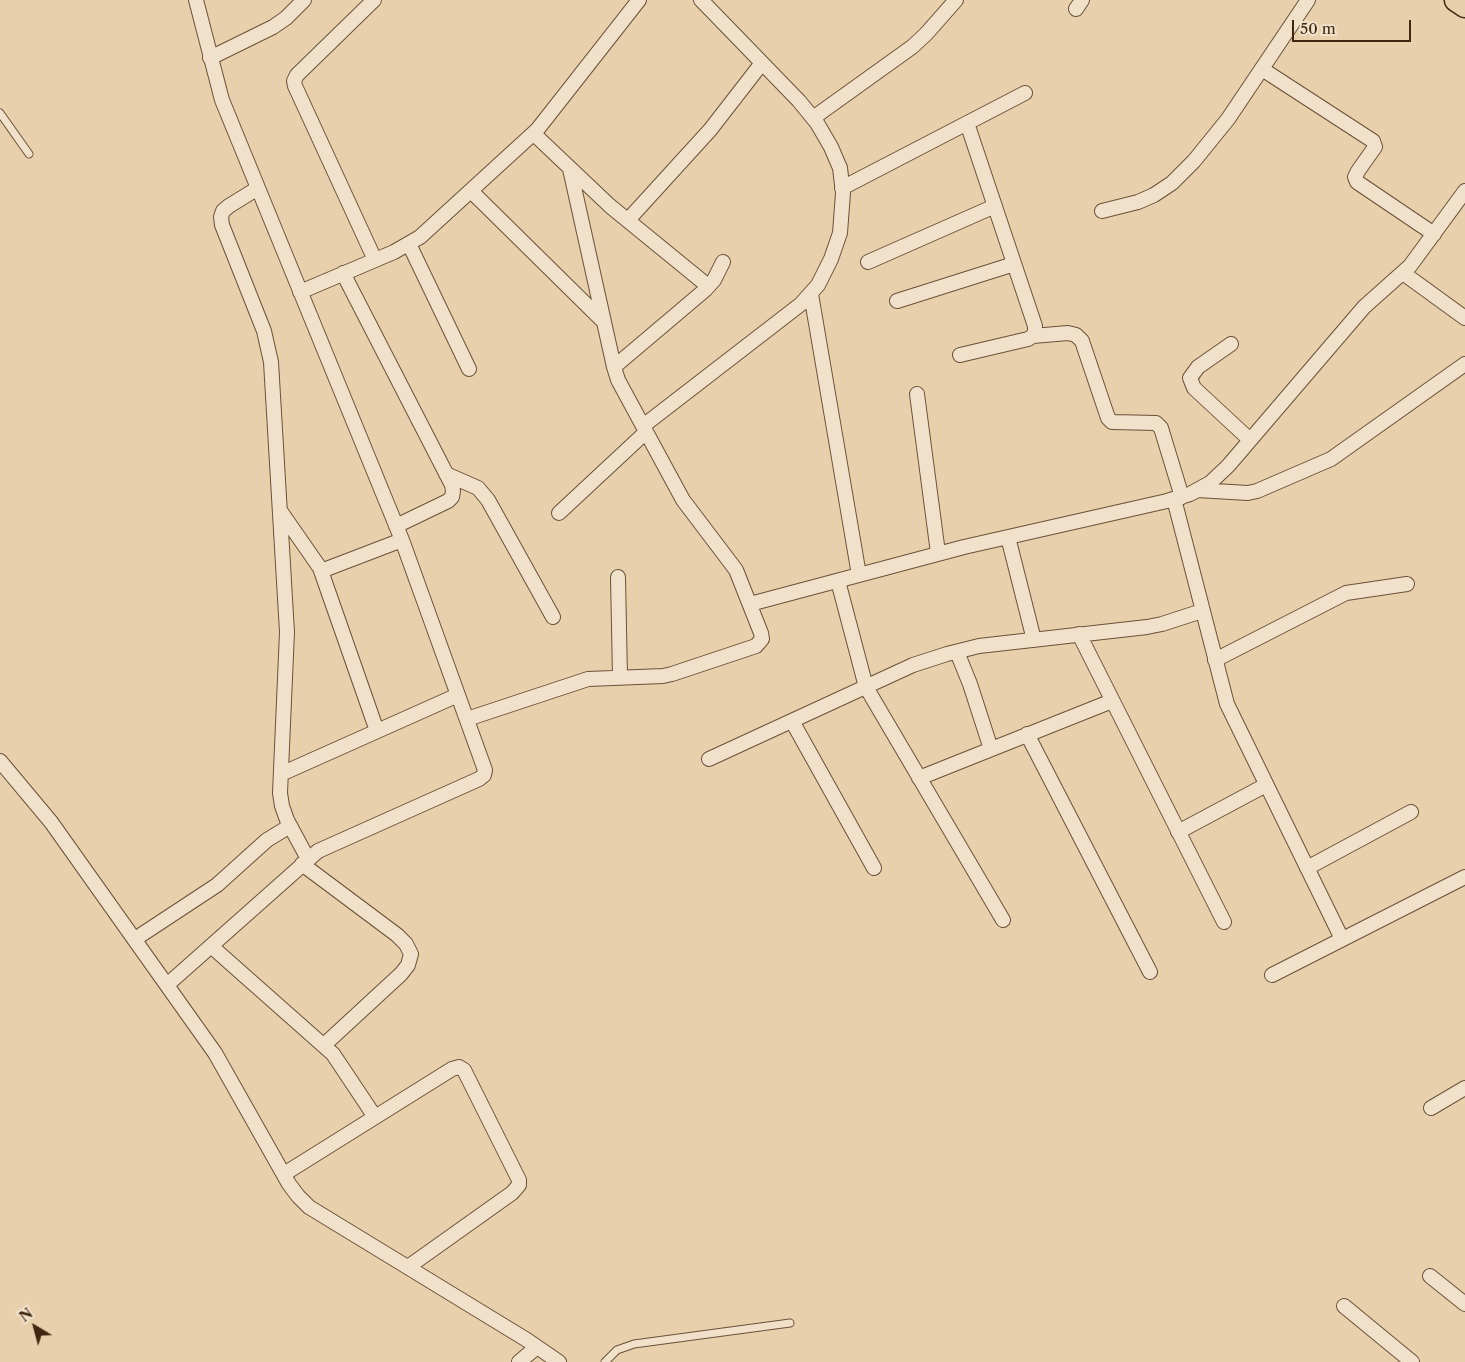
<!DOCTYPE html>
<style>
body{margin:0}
#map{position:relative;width:1465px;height:1362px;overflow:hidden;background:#e9d0ad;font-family:"Libre Caslon Text",serif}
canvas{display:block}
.north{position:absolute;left:10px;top:1302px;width:50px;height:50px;-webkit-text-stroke:4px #f1e0ca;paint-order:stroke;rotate:323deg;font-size:14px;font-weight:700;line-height:20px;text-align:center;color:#3f2712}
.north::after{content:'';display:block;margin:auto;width:18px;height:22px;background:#3f2712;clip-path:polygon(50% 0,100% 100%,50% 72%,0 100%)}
.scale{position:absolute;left:1292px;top:20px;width:119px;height:22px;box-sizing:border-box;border:2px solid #3f2712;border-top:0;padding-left:6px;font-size:15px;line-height:18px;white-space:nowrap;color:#3f2712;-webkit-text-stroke:4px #f1e0ca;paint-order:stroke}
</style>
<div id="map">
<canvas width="1465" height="1362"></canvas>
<div class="north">N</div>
<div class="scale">50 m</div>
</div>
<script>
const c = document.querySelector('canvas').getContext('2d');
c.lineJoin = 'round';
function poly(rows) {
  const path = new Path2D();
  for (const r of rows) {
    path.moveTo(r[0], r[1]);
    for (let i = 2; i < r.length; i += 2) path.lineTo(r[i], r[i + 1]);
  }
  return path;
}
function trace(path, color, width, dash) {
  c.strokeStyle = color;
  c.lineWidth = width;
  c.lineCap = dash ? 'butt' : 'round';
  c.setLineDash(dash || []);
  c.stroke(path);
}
const service = poly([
 [0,113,29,154],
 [605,1362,617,1350,634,1344,790,1323]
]);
const minor = poly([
 [374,0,297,75,294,81,295,86,375,260],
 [1076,9,1082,0],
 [210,58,273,27,286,18,304,0],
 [1262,69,1373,141,1375,147,1358,171,1355,177,1357,182,1434,234],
 [813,118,912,47,926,34,956,0],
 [534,134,610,206,708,286],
 [258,188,229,206,223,211,221,217,222,225,264,331,271,362,287,632,280,793,282,806,287,820,308,859],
 [842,188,1025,93],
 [471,191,604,322],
 [1102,211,1138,202,1154,195,1172,183,1194,161,1228,119,1308,0],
 [628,220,710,130,762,63],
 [409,244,469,369],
 [868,262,995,206],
 [343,273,452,485,453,491,452,497,448,501,396,526],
 [1403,273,1465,318],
 [300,292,394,252,420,237,537,130,639,0],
 [811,294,859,575],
 [897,301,1014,264],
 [1033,336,1068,333,1076,335,1082,341,1108,418,1112,422,1156,423,1161,428,1182,497],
 [1231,344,1198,367,1190,378,1194,388,1250,440],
 [960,355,1028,339,1033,336,1035,331,1035,326,967,123],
 [614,367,705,290,714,280,723,262],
 [917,394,938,553],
 [643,426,801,304,818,285,831,259,840,233,843,193,840,168,831,147,817,123,799,101,701,0],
 [446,474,478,488,488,500,553,617],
 [1197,490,1248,493,1257,491,1331,459,1465,364],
 [1174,499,1227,704,1342,939],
 [281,512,320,568,377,731],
 [559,513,646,432],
 [1008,537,1034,640],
 [321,571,402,540],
 [618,577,620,677],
 [838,581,866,687,1003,920],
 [750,604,964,547,1167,501,1190,494,1210,483,1228,466,1364,307,1410,266,1465,191],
 [1079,634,1224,922],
 [957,652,970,684,991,749],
 [1215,660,1346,593,1407,584],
 [467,719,588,679,663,676,672,674,756,646,762,639,761,633,736,570,683,500,618,380,614,367,570,169],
 [792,721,874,868],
 [1027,734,1150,972],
 [709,759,913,665,947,654,979,646,1147,627,1162,624,1202,611],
 [0,761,51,822,215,1053,289,1184,298,1196,309,1207,527,1340,559,1362],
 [281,774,458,695],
 [919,778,1112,701],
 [1178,832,1266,785],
 [302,864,397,935,406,944,411,954,408,965,401,974,324,1045],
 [1307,868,1411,812],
 [135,939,217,885,267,840,290,826],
 [211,946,333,1054,375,1117],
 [1272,975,1465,877],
 [167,985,318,851,479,779,484,775,485,770,402,540,222,100,196,0],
 [1431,1108,1465,1088],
 [284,1174,452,1069,459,1067,464,1070,519,1180,519,1185,512,1193,408,1267],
 [1430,1276,1465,1304],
 [1344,1306,1412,1362],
 [519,1362,537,1347]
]);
const trunk = poly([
 [1456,0,1465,6]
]);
trace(service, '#6a5139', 9);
trace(minor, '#6a5139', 16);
trace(trunk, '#3f2712', 25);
trace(service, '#f1e0ca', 7);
trace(minor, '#f1e0ca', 14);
trace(trunk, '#e9d0ad', 22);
</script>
